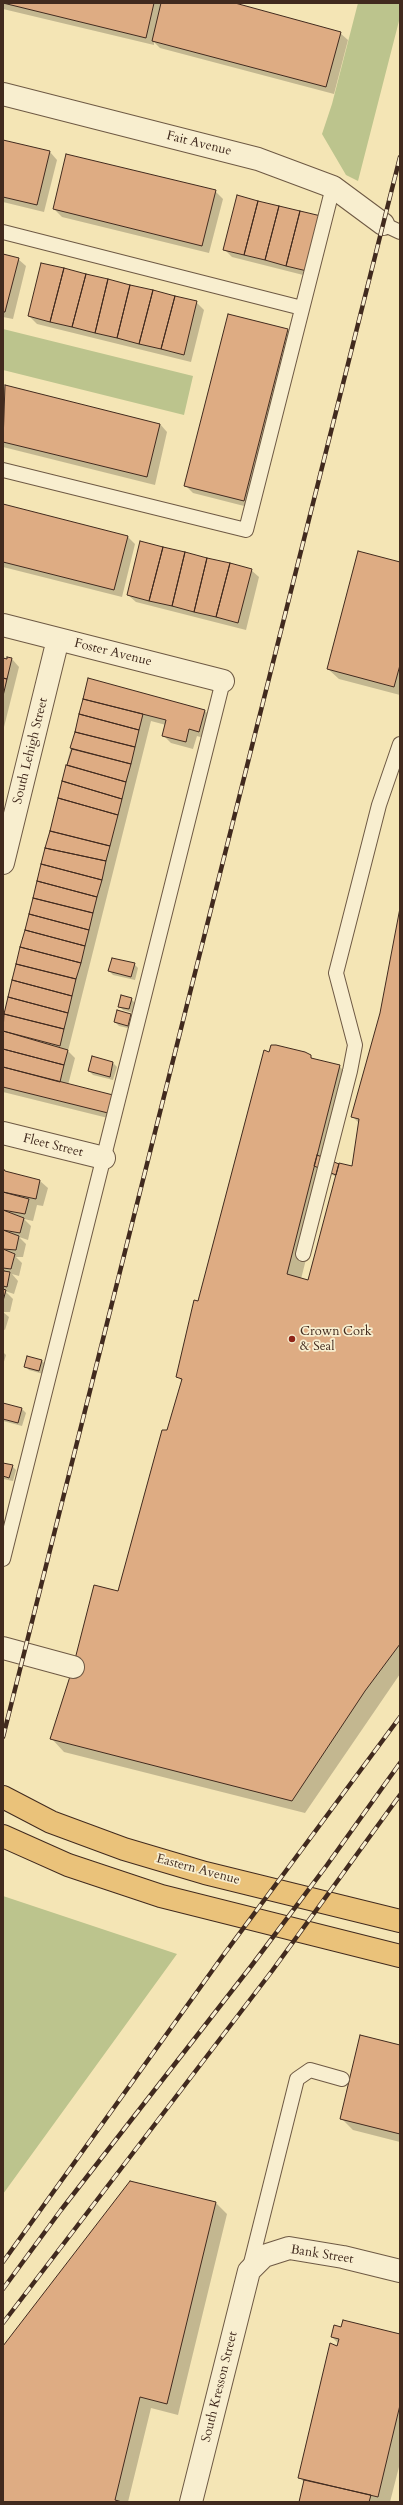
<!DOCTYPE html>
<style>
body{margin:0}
#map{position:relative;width:403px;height:2505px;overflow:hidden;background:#f4e5b5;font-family:Cardo,serif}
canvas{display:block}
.frame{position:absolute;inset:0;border:4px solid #412a1e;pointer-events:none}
</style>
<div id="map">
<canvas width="403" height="2505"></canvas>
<div class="frame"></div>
</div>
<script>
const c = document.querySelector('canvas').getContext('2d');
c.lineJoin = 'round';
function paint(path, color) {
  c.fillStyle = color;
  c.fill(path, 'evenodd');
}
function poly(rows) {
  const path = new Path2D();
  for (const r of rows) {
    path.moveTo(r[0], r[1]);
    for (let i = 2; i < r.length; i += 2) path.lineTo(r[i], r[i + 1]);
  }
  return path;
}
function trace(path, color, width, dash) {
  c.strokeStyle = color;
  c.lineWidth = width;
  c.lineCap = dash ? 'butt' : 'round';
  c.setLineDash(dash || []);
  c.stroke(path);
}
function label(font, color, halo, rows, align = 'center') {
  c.font = font + ' Cardo,serif';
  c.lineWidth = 3.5;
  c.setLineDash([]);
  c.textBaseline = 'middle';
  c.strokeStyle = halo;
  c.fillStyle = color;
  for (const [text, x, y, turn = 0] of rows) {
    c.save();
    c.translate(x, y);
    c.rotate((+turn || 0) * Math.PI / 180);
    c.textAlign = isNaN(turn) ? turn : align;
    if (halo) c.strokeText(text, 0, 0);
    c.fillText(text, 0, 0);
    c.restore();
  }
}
paint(poly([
 [358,3,400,3,400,17,358,181,346,175,322,134,332,104],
 [3,329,193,376,184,415,3,370],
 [3,1896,177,1954,3,2194]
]), '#bcc48d');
paint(poly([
 [3,3,231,3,340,33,348,40,334,94,160,48,154,42,154,45,3,9],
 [3,141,50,152,57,160,44,212,3,202],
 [215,191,223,199,209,253,62,217,54,209],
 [238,197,315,278,232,257,225,250],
 [3,255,18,259,26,266,13,319,3,317],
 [196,302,204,310,191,362,37,324,29,316],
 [287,330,295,338,252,508,193,493,185,485],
 [5,386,160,424,167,432,155,485,3,447,3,396],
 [3,505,128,537,135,544,122,597,3,567],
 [400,563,400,695,339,679,328,669],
 [251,570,259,577,246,630,136,602,128,595],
 [3,659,12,659,19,667,3,731],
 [88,679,204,710,212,718,207,739,197,736,193,749,171,743,164,736,166,725,151,721,68,1051,75,1058,68,1085,112,1096,116,1120,3,1092,3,1019],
 [400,913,400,1674,305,1813,64,1752,52,1739,119,1592,168,1432,182,1381,177,1376,270,1053,310,1056,314,1060,339,1066,352,1079,331,1162,353,1167,360,1124,353,1117,381,1013],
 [328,1173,337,1177,309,1282,301,1279],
 [134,964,138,968,135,980,113,975,109,971],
 [131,999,135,1003,133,1013,123,1010,119,1006],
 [130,1014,134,1018,132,1029,119,1026,115,1022],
 [92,1058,113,1063,117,1067,113,1080,93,1075,89,1071],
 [3,1169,6,1172,40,1181,48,1188,43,1206,37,1205,33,1221,24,1219,31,1226,28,1240,19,1237,26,1244,23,1257,16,1257,22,1263,19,1276,12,1274,18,1281,14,1294,5,1291,13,1299,10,1312,3,1312,9,1317,5,1330,3,1329],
 [3,1352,6,1355,3,1365],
 [42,1361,46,1365,43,1374,29,1370,25,1366],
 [3,1404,22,1409,26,1413,22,1426,3,1421],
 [3,1464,12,1466,16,1470,13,1481,3,1479],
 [400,2046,400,2142,353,2130,341,2118],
 [216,2203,227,2214,178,2415,151,2408,128,2502,3,2502,3,2347],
 [342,2328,400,2335,400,2463,390,2502,300,2502,305,2483,299,2477,339,2344,332,2337]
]), '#0003');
const building = poly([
 [3,3,154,3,146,38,3,3],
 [161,3,235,3,341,32,326,87,152,41,161,3],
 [3,140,50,151,37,205,3,197,3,140],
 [66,154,216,190,202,246,53,209,66,154],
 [237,195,258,201,244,255,223,250,237,195],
 [258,201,279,206,265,260,244,255,258,201],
 [279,206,300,211,286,266,265,260,279,206],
 [300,211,321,216,307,271,286,266,300,211],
 [3,254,19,258,5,312,3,312,3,254],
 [41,263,64,268,50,322,28,316,41,263],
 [64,268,86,274,72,327,50,322,64,268],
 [86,274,108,279,95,333,72,327,86,274],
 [108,279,130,285,117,338,95,333,108,279],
 [130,285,153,290,139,344,117,338,130,285],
 [153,290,175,296,161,349,139,344,153,290],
 [175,296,197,301,184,355,161,349,175,296],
 [228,314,288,329,244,501,184,486,228,314],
 [5,385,160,424,147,477,3,442,5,385],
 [3,504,128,536,114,590,3,562,3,504],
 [140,541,163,547,149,601,127,595,140,541],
 [163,547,185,552,172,606,149,601,163,547],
 [358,551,400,562,400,665,394,687,327,669,358,551],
 [185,552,207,558,194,612,172,606,185,552],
 [207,558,230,563,216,617,194,612,207,558],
 [230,563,252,569,238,623,216,617,230,563],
 [7,657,12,658,7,679,3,678,3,658,7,659,7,657],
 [3,678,7,679,3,696,3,678],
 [88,678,205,710,199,732,189,729,186,742,162,736,166,720,83,699,88,678],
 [83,699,143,714,139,730,79,714,83,699],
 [79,714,139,730,135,747,75,732,79,714],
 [75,732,135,747,131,764,70,748,75,732],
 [72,749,131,764,126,782,67,765,72,749],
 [66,765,126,782,122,799,62,781,66,765],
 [62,781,122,799,118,815,58,798,62,781],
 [58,798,118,815,110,846,50,831,58,798],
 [50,831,110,846,106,861,45,848,50,831],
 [45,848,106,861,102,880,41,864,45,848],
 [41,864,102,880,97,897,37,881,41,864],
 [37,881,97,897,93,913,33,898,37,881],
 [33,898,93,913,89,930,29,914,33,898],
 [400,908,400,1644,365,1691,292,1801,50,1739,73,1667,94,1585,118,1591,162,1430,167,1430,182,1379,176,1377,194,1300,198,1301,264,1050,269,1052,271,1045,276,1045,305,1052,311,1055,311,1058,340,1065,287,1274,308,1280,339,1163,352,1166,359,1119,351,1117,380,1013,400,908],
 [29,914,89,930,85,946,25,930,29,914],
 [25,930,85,946,81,963,20,947,25,930],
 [20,947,81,963,76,979,16,964,20,947],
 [112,958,135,963,131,977,108,971,112,958],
 [16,964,76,979,72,996,12,980,16,964],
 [12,980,72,996,68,1013,8,997,12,980],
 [121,995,132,998,129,1009,118,1007,121,995],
 [8,997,68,1013,64,1029,4,1014,8,997],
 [117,1010,131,1014,128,1026,114,1022,117,1010],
 [4,1014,64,1029,60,1046,3,1031,4,1014],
 [3,1031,68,1050,64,1065,3,1049,3,1031],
 [3,1049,64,1065,60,1082,3,1067,3,1049],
 [92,1056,113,1062,110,1077,88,1071,92,1056],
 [3,1067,113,1095,108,1113,3,1087,3,1067],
 [317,1155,339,1164,336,1175,314,1166,317,1155],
 [3,1168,5,1171,40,1180,36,1199,3,1192,3,1168],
 [3,1192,29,1199,25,1214,3,1210,3,1192],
 [3,1210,24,1218,20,1233,3,1230,3,1210],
 [3,1230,19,1236,16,1250,3,1249,3,1230],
 [3,1249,15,1254,11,1269,3,1268,3,1249],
 [3,1268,4,1271,10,1272,7,1287,3,1286,3,1268],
 [3,1289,6,1290,3,1301,3,1289],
 [27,1356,42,1360,39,1371,24,1367,27,1356],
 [3,1403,22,1408,18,1423,3,1419,3,1403],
 [3,1463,13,1465,9,1478,3,1476,3,1463],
 [360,2035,400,2045,400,2134,340,2119,360,2035],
 [130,2181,216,2202,167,2404,140,2397,115,2500,122,2502,3,2502,3,2346,130,2181],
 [343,2320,400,2334,400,2405,378,2497,298,2478,330,2343,337,2346,339,2339,331,2337,334,2325,341,2327,343,2320],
 [304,2480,371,2495,369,2502,299,2502,304,2480]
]);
paint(building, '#deac83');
trace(building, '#412a1e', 1);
const service = poly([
 [383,224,400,232],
 [3,232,302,308],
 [3,470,246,530,333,187],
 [303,1254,350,1071,355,1045,336,973,379,805,400,744],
 [3,1559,223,681],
 [250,2267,297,2079,310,2070,342,2079]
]);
const minor = poly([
 [3,94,258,159,333,187,383,224],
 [3,625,223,681],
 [3,863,58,639],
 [3,1133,104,1158],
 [3,1648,73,1667],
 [191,2502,249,2271,264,2256,289,2248,343,2257,400,2271]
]);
const primary = poly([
 [3,1797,51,1822,124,1849,205,1873,400,1921],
 [3,1836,68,1865,161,1896,400,1956]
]);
trace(service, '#6e5944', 16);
trace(minor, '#6e5944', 24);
trace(primary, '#412a1e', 24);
trace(service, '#f8eecf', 14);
trace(minor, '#f8eecf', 22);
trace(primary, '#eac27a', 22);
const rail = poly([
 [3,1737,400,157],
 [3,2262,222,1957,400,1717],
 [3,2289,61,2210,252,1965,327,1865,400,1763],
 [3,2323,272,1971,400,1795]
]);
trace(rail, '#412a1e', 4.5);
trace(rail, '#f8eecf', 3, [9]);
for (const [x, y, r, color] of [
 [292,1339,4,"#8f2418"]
]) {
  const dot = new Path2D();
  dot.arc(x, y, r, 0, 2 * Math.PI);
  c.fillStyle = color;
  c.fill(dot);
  trace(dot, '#f8eecf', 1.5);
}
label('13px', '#412a1e', '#f8eecf', [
 ["Fait Avenue",199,144,14],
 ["Foster Avenue",113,653,14],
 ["South Lehigh Street",31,751,-76],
 ["Fleet Street",53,1146,14],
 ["Eastern Avenue",198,1870,15],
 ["Bank Street",322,2255,9],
 ["South Kresson Street",220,2387,-76]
]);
label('13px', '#412a1e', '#f8eecf', [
 ["Crown Cork",300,1332],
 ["& Seal",300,1347]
], 'left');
</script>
